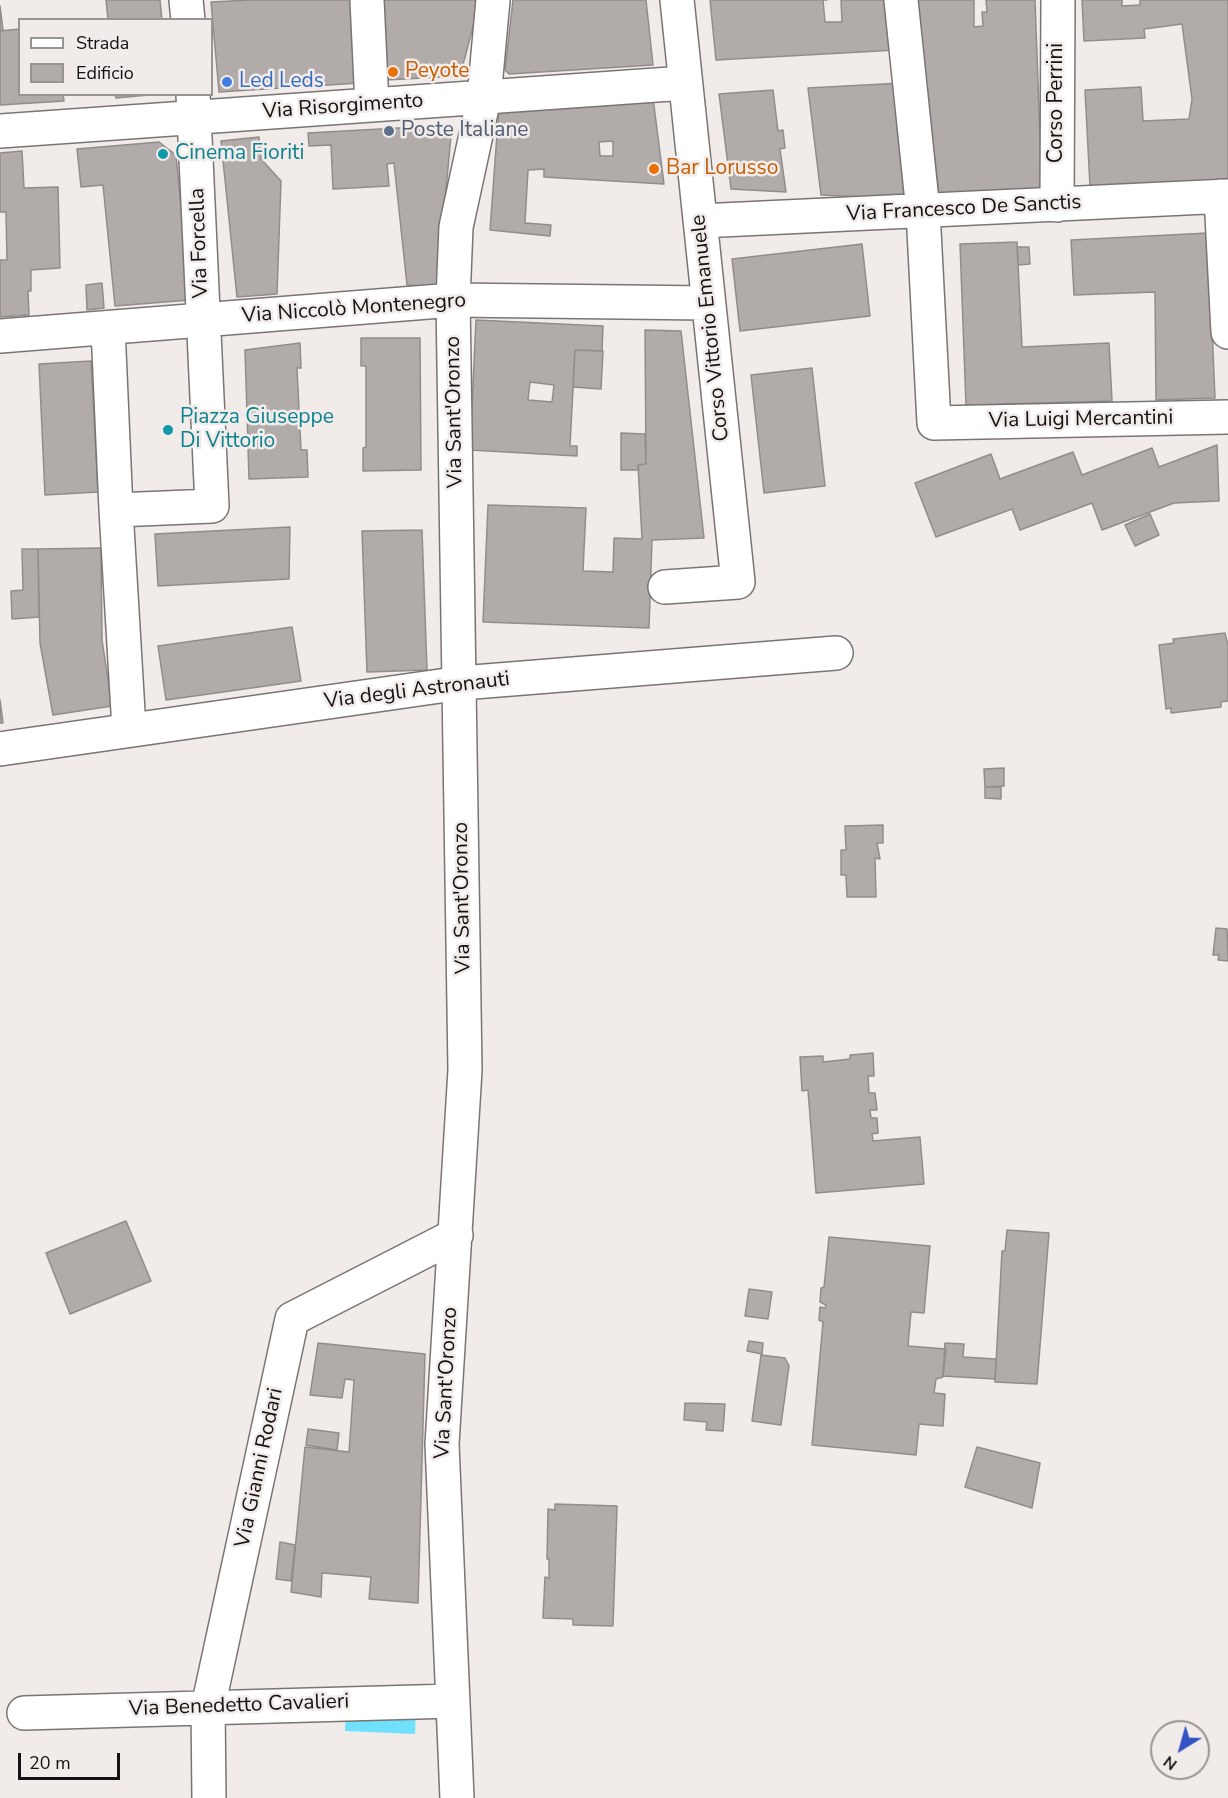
<!DOCTYPE html>
<meta charset="utf-8">
<style>
body{margin:0}
#map{position:relative;width:1228px;height:1798px;overflow:hidden;background:#f1ebe9;font-family:"Nunito Sans",sans-serif}
canvas{display:block}
.legend{position:absolute;left:18px;top:18px;width:195px;height:78px;box-sizing:border-box;background:#f1ebe9;border:2px solid #999493;margin:0;padding:8px 10px;list-style:none;font-size:18px;color:#141212}
.legend li{display:flex;align-items:center;gap:12px;height:30px}
.legend b{width:30px;border:2px solid #999493}
.north{position:absolute;left:1150px;top:1720px;width:60px;height:60px;box-sizing:border-box;background:#f1ebe9;border:2px solid #999493;border-radius:50%;rotate:217deg;font-size:16px;font-weight:700;line-height:24px;text-align:center;color:#141212}
.north::after{content:'';display:block;margin:auto;width:21px;height:27px;background:#3452c3;clip-path:polygon(50% 0,100% 100%,50% 72%,0 100%)}
.scale{position:absolute;left:18px;top:1753px;width:102px;height:27px;box-sizing:border-box;border:3px solid #141212;border-top:0;padding-left:8px;font-size:18px;line-height:21px;white-space:nowrap;color:#141212;-webkit-text-stroke:4px #f1ebe9;paint-order:stroke}
</style>
<div id="map">
<canvas width="1228" height="1798"></canvas>
<ul class="legend">
<li><b style="height:8px;background:#fff"></b>Strada</li>
<li><b style="height:16px;background:#b1aba9"></b>Edificio</li>
</ul>
<div class="north">N</div>
<div class="scale">20 m</div>
</div>
<script>
const c = document.querySelector('canvas').getContext('2d');
c.lineJoin = 'round';
function paint(path, color) {
  c.fillStyle = color;
  c.fill(path, 'evenodd');
}
function poly(rows) {
  const path = new Path2D();
  for (const r of rows) {
    path.moveTo(r[0], r[1]);
    for (let i = 2; i < r.length; i += 2) path.lineTo(r[i], r[i + 1]);
  }
  return path;
}
function trace(path, color, width, dash) {
  c.strokeStyle = color;
  c.lineWidth = width;
  c.lineCap = dash ? 'butt' : 'round';
  c.setLineDash(dash || []);
  c.stroke(path);
}
function label(font, color, halo, rows, align = 'center') {
  c.font = font + ' "Nunito Sans",sans-serif';
  c.lineWidth = 5;
  c.setLineDash([]);
  c.textBaseline = 'middle';
  c.strokeStyle = halo;
  c.fillStyle = color;
  for (const [text, x, y, turn = 0] of rows) {
    c.save();
    c.translate(x, y);
    c.rotate((+turn || 0) * Math.PI / 180);
    c.textAlign = isNaN(turn) ? turn : align;
    if (halo) c.strokeText(text, 0, 0);
    c.fillText(text, 0, 0);
    c.restore();
  }
}
paint(poly([
 [346,1704,416,1707,415,1734,345,1731]
]), '#70e1fd');
const building = poly([
 [106,0,160,0,162,20,108,20,106,0],
 [250,0,352,0,360,83,219,92,211,2,250,0],
 [379,0,480,0,460,76,386,80,379,0],
 [513,0,646,0,653,65,509,74,505,70,513,0],
 [710,0,827,0,823,0,825,22,842,22,841,0,891,0,897,50,716,60,710,0],
 [916,0,974,0,974,27,983,26,982,12,987,12,986,0,1035,0,1042,190,939,195,916,0],
 [1082,0,1122,0,1122,6,1140,5,1140,0,1228,0,1228,181,1090,187,1085,90,1141,87,1143,121,1189,119,1192,99,1182,24,1144,29,1145,38,1084,41,1082,0],
 [0,6,3,30,0,31,0,6],
 [20,29,20,94,63,94,64,101,0,105,0,31,20,29],
 [902,83,914,195,866,197,821,195,808,88,902,83],
 [773,90,778,131,783,130,785,148,780,149,786,192,731,189,719,94,773,90],
 [115,94,159,94,116,98,115,94],
 [653,98,664,184,544,177,544,169,528,170,525,223,551,225,550,236,490,230,499,107,653,98],
 [613,141,613,156,600,156,599,142,613,141],
 [452,125,437,287,407,285,394,163,387,164,389,186,333,189,331,145,309,146,308,133,452,125],
 [259,137,261,159,281,181,277,294,237,297,221,141,259,137],
 [159,142,176,155,190,300,115,306,103,185,81,187,77,149,159,142],
 [22,151,24,188,58,187,60,268,31,270,31,291,28,291,29,315,0,317,0,260,7,260,6,212,0,212,0,153,22,151],
 [1208,233,1215,398,1156,400,1155,292,1074,295,1071,240,1208,233],
 [1017,242,1022,347,1109,343,1112,401,966,405,960,244,1017,242],
 [862,244,870,316,740,331,732,259,862,244],
 [1017,247,1029,247,1030,264,1018,265,1017,247],
 [102,283,104,308,87,310,86,285,102,283],
 [476,320,603,326,602,351,575,350,570,446,577,446,577,456,470,450,476,320],
 [530,382,554,385,552,402,528,400,530,382],
 [645,330,681,331,704,538,652,540,649,628,483,622,488,505,586,508,583,571,613,572,614,538,642,539,638,465,646,464,645,330],
 [361,338,420,338,421,470,363,471,363,448,366,447,366,366,361,366,361,338],
 [300,343,301,368,297,368,301,450,307,450,308,477,249,479,245,350,300,343],
 [575,350,603,351,601,389,573,387,575,350],
 [91,361,98,492,45,495,39,364,91,361],
 [812,368,825,486,764,493,751,375,812,368],
 [621,433,645,434,646,464,638,465,639,470,621,470,621,433],
 [1217,445,1219,501,1174,503,1102,530,1092,503,1020,530,1012,509,936,537,915,483,991,454,1000,479,1073,452,1082,475,1152,448,1159,467,1217,445],
 [1150,514,1159,535,1135,546,1125,525,1150,514],
 [290,527,289,579,158,586,155,534,290,527],
 [422,530,427,670,367,672,362,531,422,530],
 [101,548,102,640,112,706,53,715,40,643,38,549,101,548],
 [22,549,38,549,39,617,12,619,11,591,23,590,22,549],
 [292,627,301,681,166,700,158,646,292,627],
 [1225,633,1228,645,1228,701,1221,702,1221,707,1171,713,1171,708,1166,709,1159,645,1174,643,1173,639,1225,633],
 [0,700,3,723,0,723,0,700],
 [1004,768,1004,786,985,787,984,769,1004,768],
 [985,787,1001,787,1001,799,985,798,985,787],
 [883,825,883,843,877,843,880,859,875,858,876,897,847,897,846,875,841,875,841,850,846,850,845,826,883,825],
 [1216,928,1227,929,1228,961,1218,960,1219,955,1213,955,1216,928],
 [873,1053,874,1076,868,1076,869,1093,875,1093,877,1110,870,1110,871,1118,877,1118,878,1133,872,1134,873,1141,920,1137,924,1184,816,1193,808,1090,802,1091,800,1057,823,1056,823,1062,850,1059,850,1055,873,1053],
 [126,1221,151,1281,70,1314,46,1253,126,1221],
 [1007,1230,1049,1233,1037,1384,995,1382,1002,1251,1005,1251,1007,1230],
 [829,1237,930,1246,924,1313,911,1312,908,1346,946,1349,943,1377,936,1379,934,1393,945,1394,943,1426,919,1424,916,1455,812,1445,823,1322,819,1320,820,1307,825,1308,826,1305,820,1302,821,1288,824,1287,829,1237],
 [749,1289,772,1292,768,1319,745,1316,749,1289],
 [749,1341,763,1343,762,1354,747,1351,749,1341],
 [318,1343,425,1354,418,1603,369,1599,371,1577,322,1573,321,1597,291,1592,305,1447,349,1452,354,1380,345,1379,342,1398,310,1395,318,1343],
 [945,1343,964,1344,963,1357,996,1359,995,1379,943,1376,945,1343],
 [761,1355,785,1358,789,1366,781,1425,752,1421,761,1355],
 [685,1403,725,1404,723,1431,706,1430,707,1422,684,1420,685,1403],
 [308,1429,339,1433,337,1450,306,1445,308,1429],
 [977,1447,1040,1463,1032,1508,965,1487,977,1447],
 [555,1504,617,1506,613,1626,573,1625,573,1619,543,1618,545,1577,549,1578,549,1559,547,1559,548,1509,555,1510,555,1504],
 [280,1542,295,1545,291,1581,276,1579,280,1542]
]);
paint(building, '#b1aba9');
trace(building, '#928d8a', 1.5);
const minor = poly([
 [186,0,188,20],
 [367,0,372,105],
 [901,0,923,211,934,423,1228,417],
 [0,131,685,83],
 [1221,196,1228,332],
 [1057,205,1058,0],
 [700,221,1228,196],
 [108,328,116,510,212,506,193,94],
 [0,336,453,300,708,303],
 [116,510,129,729],
 [665,587,738,582,677,0],
 [461,683,836,653],
 [24,1713,453,1701],
 [209,1798,208,1707,292,1319,456,1235],
 [457,1798,442,1444,465,1070,453,300,456,227,484,98,493,0]
]);
const tertiary = poly([
 [0,749,461,683]
]);
trace(minor, '#7a7573', 36);
trace(tertiary, '#7a7573', 36);
trace(minor, '#fff', 33);
trace(tertiary, '#fff', 33);
for (const [x, y, r, color] of [
 [393,72,6,"#e8710a"],
 [227,82,6,"#3f7fe0"],
 [389,131,6,"#5c6f8a"],
 [163,154,6,"#0f9aa8"],
 [654,169,6,"#e8710a"],
 [168,430,6,"#0f9aa8"]
]) {
  const dot = new Path2D();
  dot.arc(x, y, r, 0, 2 * Math.PI);
  c.fillStyle = color;
  c.fill(dot);
  trace(dot, '#f1ebe9', 2);
}
label('21px', '#c56008', '#f1ebe9', [
 ["Peyote",405,72],
 ["Bar Lorusso",666,169]
], 'left');
label('21px', '#366cbe', '#f1ebe9', [
 ["Led Leds",239,82]
], 'left');
label('21px', '#141212', '#f1ebe9', [
 ["Corso Perrini",1057,103,-90],
 ["Via Risorgimento",343,107,-4],
 ["Via Francesco De Sanctis",964,209,-3],
 ["Via Forcella",200,243,-92],
 ["Via Niccolò Montenegro",354,309,-4],
 ["Corso Vittorio Emanuele",711,328,-96],
 ["Via Sant'Oronzo",455,412,-91],
 ["Via Luigi Mercantini",1081,420,-1],
 ["Via degli Astronauti",417,691,-7],
 ["Via Sant'Oronzo",463,898,-91],
 ["Via Sant'Oronzo",447,1383,-87],
 ["Via Gianni Rodari",260,1468,-78],
 ["Via Benedetto Cavalieri",239,1706,-2]
]);
label('21px', '#4e5e75', '#f1ebe9', [
 ["Poste Italiane",401,131]
], 'left');
label('21px', '#0d838f', '#f1ebe9', [
 ["Cinema Fioriti",175,154],
 ["Piazza Giuseppe",180,418],
 ["Di Vittorio",180,442]
], 'left');
</script>
